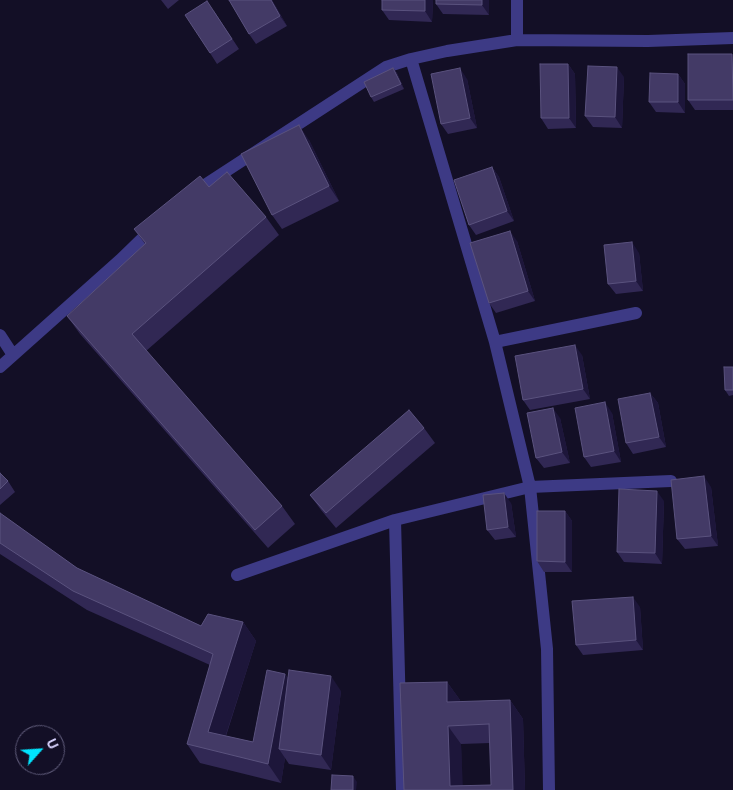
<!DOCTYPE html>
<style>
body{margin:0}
#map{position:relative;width:733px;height:790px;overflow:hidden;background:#130f26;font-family:Ubuntu,sans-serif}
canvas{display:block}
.north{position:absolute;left:15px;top:725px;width:50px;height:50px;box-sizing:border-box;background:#130f26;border:1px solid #625e7d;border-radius:50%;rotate:64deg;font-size:14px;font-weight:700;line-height:20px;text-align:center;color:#d9d4ff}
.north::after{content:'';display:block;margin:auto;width:18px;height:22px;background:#00e5ff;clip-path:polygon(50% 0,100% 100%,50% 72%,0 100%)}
</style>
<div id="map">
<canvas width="733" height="790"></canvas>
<div class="north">U</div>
</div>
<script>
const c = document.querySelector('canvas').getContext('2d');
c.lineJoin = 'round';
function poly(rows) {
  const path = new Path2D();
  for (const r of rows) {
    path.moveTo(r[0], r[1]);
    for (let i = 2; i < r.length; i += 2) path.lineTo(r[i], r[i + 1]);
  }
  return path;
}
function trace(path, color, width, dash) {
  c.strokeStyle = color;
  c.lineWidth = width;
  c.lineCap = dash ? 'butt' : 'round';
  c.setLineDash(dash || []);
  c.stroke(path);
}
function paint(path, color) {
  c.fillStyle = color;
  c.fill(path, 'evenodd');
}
trace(poly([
 [517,0,517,40,447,51,411,59,495,342,530,487,547,649,549,790],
 [517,40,648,41,733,38],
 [194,192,386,67,411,59],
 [0,335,13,355],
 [495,342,636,313],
 [0,367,120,260,153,228],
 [395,520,402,790],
 [237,575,395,520,530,487,671,481]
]), '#3d3a85', 12);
paint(poly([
 [161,0,179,0,168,9],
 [229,0,272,0,287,26,256,44,249,34],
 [433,0,432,22,389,20,382,10],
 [489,0,489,15,443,14,436,4],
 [214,11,239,49,217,64,210,53],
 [733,56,733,110,695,110,688,100],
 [568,64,575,74,576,128,548,129,541,118],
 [393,68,397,73,404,89,374,102,371,97],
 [678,74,685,84,685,113,656,112,649,102],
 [624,77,622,128,593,127,585,116],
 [467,79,477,128,448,134,441,124],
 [309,140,339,201,282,229,272,215],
 [492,167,499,177,514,221,476,235,469,225],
 [209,187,266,217,279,235,146,351,282,506,295,524,268,548,80,334,67,316,145,244,134,229],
 [517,241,535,301,496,313,489,303],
 [639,253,643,291,616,294,608,284],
 [582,355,590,399,530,410,523,400],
 [733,367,733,395,729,396,725,390],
 [650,393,658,403,666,447,633,454,626,443],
 [612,413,621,462,591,467,584,457],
 [560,418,570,463,544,468,536,458],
 [424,428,435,443,336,528,321,510,310,495],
 [0,473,8,481,15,492,0,505],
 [711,487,718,546,685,549,677,539],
 [664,501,662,564,624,562,617,552],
 [511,503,516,537,495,540,487,530],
 [565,511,572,521,572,572,544,572,537,561],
 [0,513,77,568,201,626,243,622,256,641,226,736,253,742,285,674,288,678,341,691,331,770,289,764,285,758,281,783,200,763,187,744,210,665,87,610,0,554],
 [640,607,643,650,583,655,576,645],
 [447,682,460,700,460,702,510,700,523,719,525,790,404,790],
 [490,743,491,785,462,786,461,744]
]), '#312854');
paint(poly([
 [271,0,272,0,287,26,280,16],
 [425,0,433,0,432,22,425,11],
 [482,0,489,0,489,15,482,5],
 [732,54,733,56,733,100],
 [568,64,575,74,576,128,569,118],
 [617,67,624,77,622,128,615,117],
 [393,68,397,73,404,89,401,84],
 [460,68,467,79,477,128,470,118],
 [678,74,685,84,685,113,678,102],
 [299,125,309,140,339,201,329,186],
 [492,167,499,177,514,221,507,211],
 [510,231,517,241,535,301,528,291],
 [632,242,639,253,643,291,636,281],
 [575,345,582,355,590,399,583,389],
 [650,393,658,403,666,447,659,437],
 [605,402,612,413,621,462,614,451],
 [553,408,560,418,570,463,562,452],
 [704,476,711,487,718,546,711,536],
 [657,491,664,501,662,564,655,553],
 [504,493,511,503,516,537,508,527],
 [565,511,572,521,572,572,565,562],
 [633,597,640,607,643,650,636,640],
 [243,622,256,641,221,750,208,732],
 [285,674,298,692,279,749,285,758,281,783,268,764],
 [331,676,341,691,331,770,321,755],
 [447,682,460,700,460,721,447,702],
 [510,700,523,719,525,790,513,790],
 [448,726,461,744,463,790,450,786],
 [353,776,357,782,356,790,353,790]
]), '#1d163a');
const building = poly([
 [229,0,271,0,280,16,249,34,229,0],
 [382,0,425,0,425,11,382,10,382,0],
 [436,0,482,0,482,5,436,4,436,0],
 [207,1,232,39,210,53,185,15,207,1],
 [688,54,732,54,733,100,688,100,688,54],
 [540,64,568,64,569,118,541,118,540,64],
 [588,66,617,67,615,117,585,116,588,66],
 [393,68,401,84,371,97,364,82,393,68],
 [460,68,470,118,441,124,431,74,460,68],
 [650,73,678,74,678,102,649,102,650,73],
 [299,125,329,186,272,215,241,154,299,125],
 [492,167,507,211,469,225,454,180,492,167],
 [227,172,266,217,132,334,282,506,255,530,67,316,146,243,134,229,200,176,209,187,227,172],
 [510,231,528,291,489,303,470,243,510,231],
 [632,242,636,281,608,284,604,245,632,242],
 [575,345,583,389,523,400,515,356,575,345],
 [724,367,733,367,733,390,725,390,724,367],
 [650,393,659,437,626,443,618,399,650,393],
 [605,402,614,451,584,457,575,408,605,402],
 [553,408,562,452,536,458,527,413,553,408],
 [409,410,424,428,326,513,310,495,409,410],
 [0,473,8,481,0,489,0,473],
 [704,476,711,536,677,539,671,480,704,476],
 [619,489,657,491,655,553,617,552,619,489],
 [504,493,508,527,487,530,483,495,504,493],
 [537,511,565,511,565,562,537,561,537,511],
 [0,513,77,568,201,626,208,614,243,622,208,732,253,742,267,670,285,674,268,764,187,744,213,654,73,591,0,543,0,513],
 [633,597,636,640,576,645,572,601,633,597],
 [289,670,331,676,321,755,279,749,289,670],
 [447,682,447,702,510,700,513,790,404,790,400,683,447,682],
 [489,724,491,785,450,786,448,726,489,724],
 [332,775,353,776,353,790,331,790,332,775]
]);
paint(building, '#433a66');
trace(building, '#5a527e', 1);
</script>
